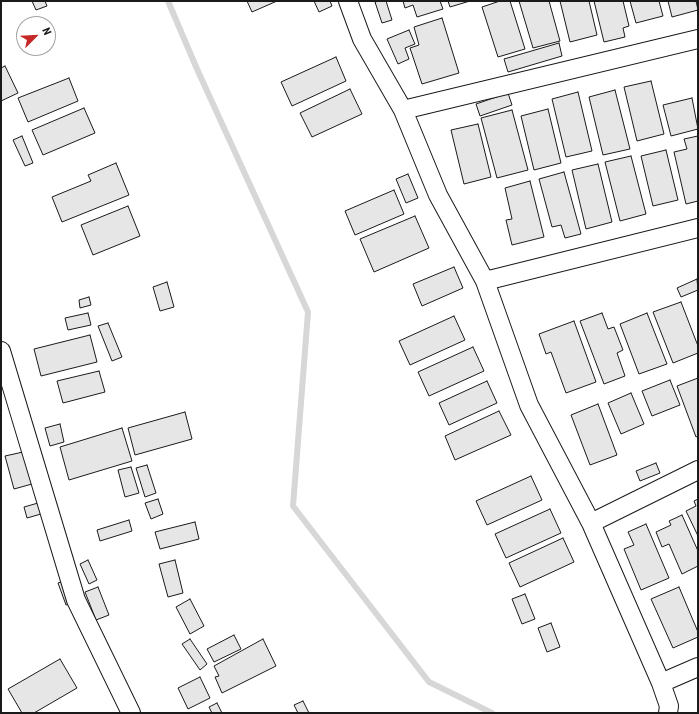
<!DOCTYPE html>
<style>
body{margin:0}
#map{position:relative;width:699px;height:714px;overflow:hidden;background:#fff;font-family:"Roboto Condensed",sans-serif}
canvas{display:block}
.frame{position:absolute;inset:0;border:2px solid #1a1a1a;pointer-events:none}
.north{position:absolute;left:16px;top:16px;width:40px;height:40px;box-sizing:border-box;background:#fff;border:1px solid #a3a3a3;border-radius:50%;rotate:66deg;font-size:11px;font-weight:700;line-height:16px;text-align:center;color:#1a1a1a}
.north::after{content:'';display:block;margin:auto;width:14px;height:18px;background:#c62828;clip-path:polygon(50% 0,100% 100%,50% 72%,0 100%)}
</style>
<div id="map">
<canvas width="699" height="714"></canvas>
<div class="frame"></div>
<div class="north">N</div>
</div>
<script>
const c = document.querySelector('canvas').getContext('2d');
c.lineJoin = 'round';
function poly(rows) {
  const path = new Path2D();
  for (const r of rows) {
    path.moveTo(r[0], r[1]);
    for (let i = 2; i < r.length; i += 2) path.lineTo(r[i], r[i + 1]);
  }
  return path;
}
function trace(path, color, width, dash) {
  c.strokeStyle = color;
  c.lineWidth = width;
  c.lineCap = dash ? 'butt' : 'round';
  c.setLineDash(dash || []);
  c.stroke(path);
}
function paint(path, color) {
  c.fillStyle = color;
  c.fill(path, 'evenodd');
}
trace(poly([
 [168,1,197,69,308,312,293,506,429,682,492,713]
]), '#d7d7d7', 6);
const building = poly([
 [32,1,45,1,47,6,36,10,32,1],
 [247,1,277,1,252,12,247,1],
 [314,1,330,1,332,6,319,12,314,1],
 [379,1,386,1,392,20,382,23,375,2,379,1],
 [403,1,440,1,443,9,417,17,413,5,405,8,403,1],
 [448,1,470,1,450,7,448,1],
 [500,1,510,1,525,49,498,57,482,7,500,1],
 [519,1,549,1,560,41,533,48,519,1],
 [560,1,589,1,597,35,570,42,560,1],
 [594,1,623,1,629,26,623,28,625,37,604,42,594,1],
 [630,1,659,1,663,16,636,23,630,1],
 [668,1,696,1,698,10,672,17,668,1],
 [442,18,459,73,422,84,410,48,419,45,414,27,442,18],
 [409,30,415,44,405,48,409,59,398,64,387,39,409,30],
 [559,43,562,56,508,72,504,59,559,43],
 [336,57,346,81,292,106,281,82,336,57],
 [5,66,18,93,1,101,1,68,5,66],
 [69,78,78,101,28,122,18,98,69,78],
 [651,81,664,134,637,141,624,87,651,81],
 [350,89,362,114,312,137,300,113,350,89],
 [615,90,630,149,603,155,589,97,615,90],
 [578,92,592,151,566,157,552,99,578,92],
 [508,93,512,105,480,116,476,104,508,93],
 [692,98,698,129,671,136,663,105,692,98],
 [84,108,95,133,43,155,32,130,84,108],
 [548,109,561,163,534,170,521,116,548,109],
 [512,110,528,170,497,178,481,118,512,110],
 [478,124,491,177,464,184,451,130,478,124],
 [22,136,33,163,25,166,13,140,22,136],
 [698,136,698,201,686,204,674,152,687,149,684,139,698,136],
 [666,150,678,200,653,206,641,156,666,150],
 [631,156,646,214,620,221,605,162,631,156],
 [116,163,129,195,62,222,52,197,91,181,88,175,116,163],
 [598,164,612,222,586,229,572,170,598,164],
 [564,172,581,234,565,238,561,225,552,227,539,179,564,172],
 [408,174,418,198,406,203,396,179,408,174],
 [530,181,544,237,512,245,506,220,512,219,505,188,530,181],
 [394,190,404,214,355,235,345,211,394,190],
 [128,206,140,236,93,255,81,225,128,206],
 [415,216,429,248,374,272,360,239,415,216],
 [454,267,463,288,422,306,413,284,454,267],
 [697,279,698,290,681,297,677,288,697,279],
 [167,282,174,307,160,311,153,287,167,282],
 [89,297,91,305,80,308,79,300,89,297],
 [681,302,698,346,698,353,673,363,653,312,681,302],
 [88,313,91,325,68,330,65,318,88,313],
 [602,313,608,329,614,327,623,350,617,353,625,376,604,384,580,321,602,313],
 [647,313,667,364,639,374,620,324,647,313],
 [454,316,465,340,410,365,399,341,454,316],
 [574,321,596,382,566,393,551,352,546,354,539,334,574,321],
 [108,323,122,357,112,361,98,326,108,323],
 [90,335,97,362,41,376,34,349,90,335],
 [473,347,484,371,429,396,418,372,473,347],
 [99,371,105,392,63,403,57,381,99,371],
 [698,378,698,436,696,437,677,386,698,378],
 [670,380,680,405,652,416,642,391,670,380],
 [487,381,497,403,449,425,439,403,487,381],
 [631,393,644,424,621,434,608,403,631,393],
 [598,404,617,455,590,465,571,415,598,404],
 [499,411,511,435,455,460,445,436,499,411],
 [185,412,192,439,135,455,128,428,185,412],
 [60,424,64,442,50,446,45,428,60,424],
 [122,428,132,461,69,480,60,447,122,428],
 [23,452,32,484,14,489,5,456,23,452],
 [656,463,660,473,640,481,636,471,656,463],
 [147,465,156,493,145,497,136,468,147,465],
 [131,467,139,493,125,497,118,470,131,467],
 [531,476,542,500,487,525,476,501,531,476],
 [158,499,163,514,151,519,145,503,158,499],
 [698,499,698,536,686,511,696,506,694,501,698,499],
 [38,503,41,514,27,518,24,507,38,503],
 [550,509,561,533,506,558,495,534,550,509],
 [682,515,698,551,698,566,682,574,669,544,662,547,656,532,671,525,669,521,682,515],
 [129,520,132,531,100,541,97,530,129,520],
 [195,522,199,539,160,549,155,532,195,522],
 [646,524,669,578,641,590,624,549,634,545,628,532,646,524],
 [563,538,574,562,520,587,509,563,563,538],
 [88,560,97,580,89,584,80,564,88,560],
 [175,560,183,593,168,597,159,564,175,560],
 [66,580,73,603,66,605,58,583,66,580],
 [98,587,109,615,96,620,85,592,98,587],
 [679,587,698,632,698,637,673,648,651,599,679,587],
 [525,594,535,619,522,624,512,599,525,594],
 [190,599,204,626,190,634,176,607,190,599],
 [551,623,560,647,547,652,538,628,551,623],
 [234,635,241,649,214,662,207,649,234,635],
 [190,639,207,664,200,670,182,644,190,639],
 [263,639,276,666,222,693,215,677,219,676,214,666,263,639],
 [60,659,77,688,34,713,22,713,8,689,60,659],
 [200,677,210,698,188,709,178,688,200,677],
 [303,701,309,713,298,713,294,705,303,701],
 [217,703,222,713,212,713,209,707,217,703]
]);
paint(building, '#e6e6e6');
trace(building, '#1a1a1a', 1);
const minor = poly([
 [348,1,362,39,403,110],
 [485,281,438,195,403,110,698,39],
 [1,351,76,600,131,713],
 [591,523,529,405,485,281,698,228],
 [661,683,698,667],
 [668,713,669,706,661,683,591,523,698,470]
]);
trace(minor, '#1a1a1a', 20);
trace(minor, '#fff', 18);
</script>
